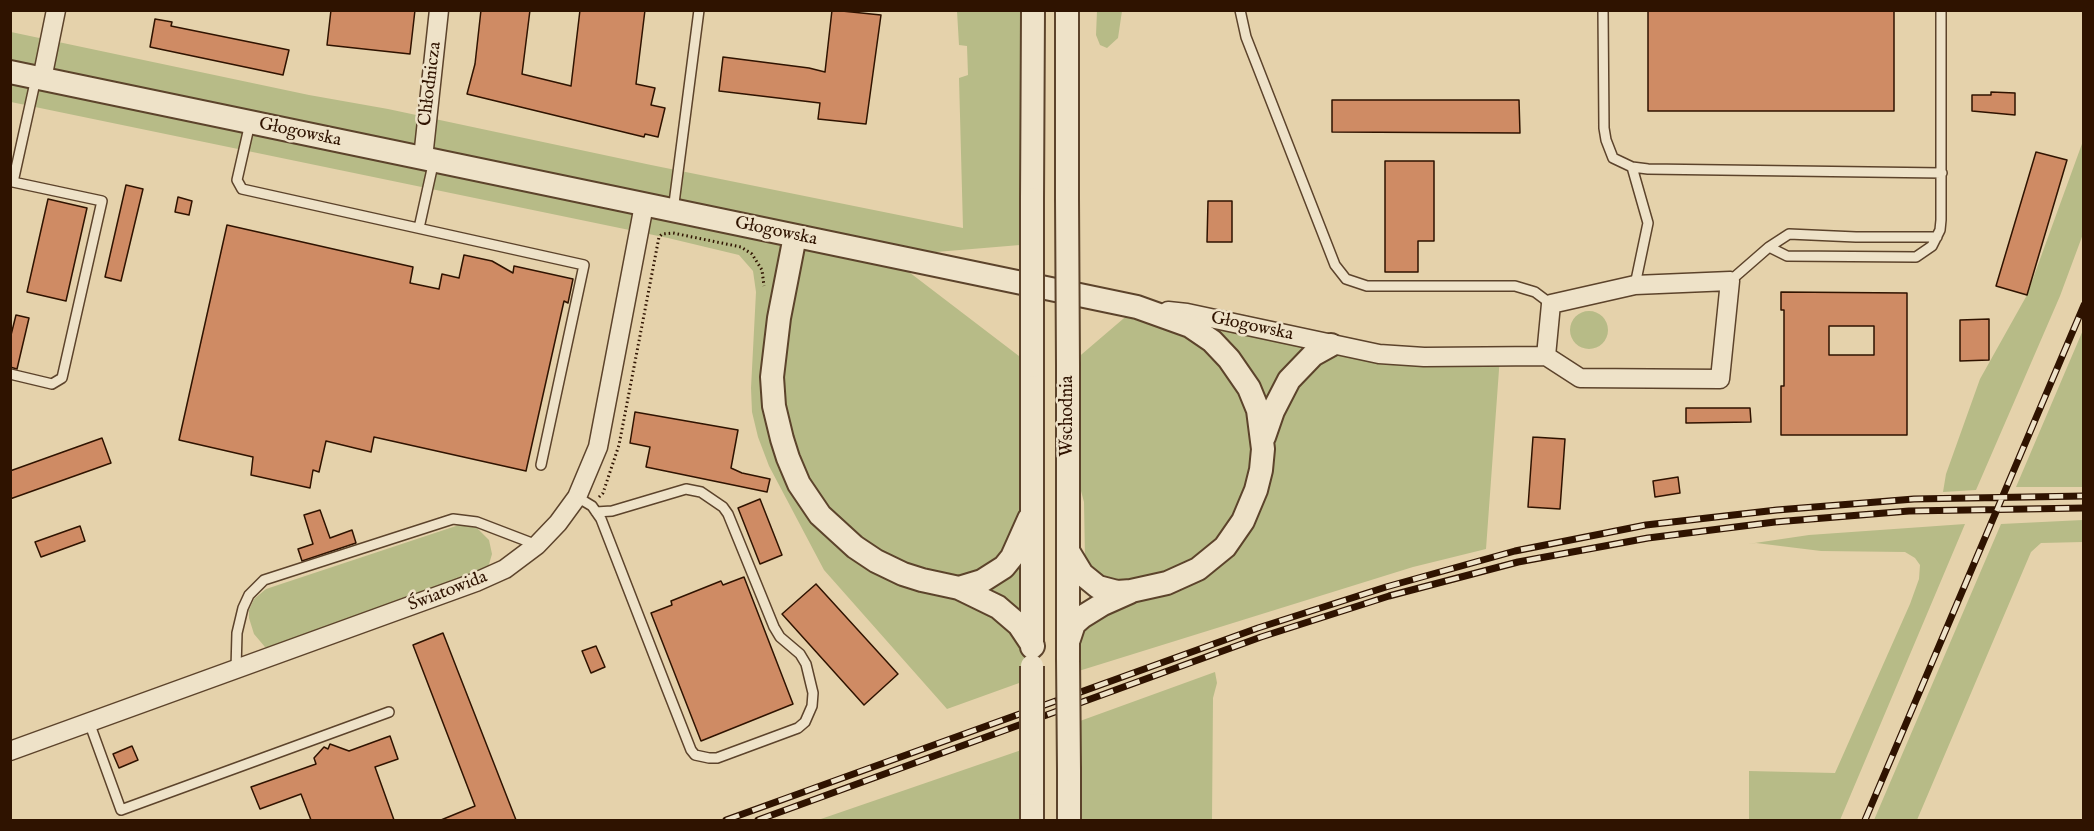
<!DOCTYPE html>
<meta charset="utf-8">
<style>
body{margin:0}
#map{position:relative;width:2094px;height:831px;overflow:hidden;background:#e5d2ab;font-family:"IM FELL English",serif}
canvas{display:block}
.frame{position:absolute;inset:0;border:12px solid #2f1300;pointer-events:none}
</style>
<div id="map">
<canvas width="2094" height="831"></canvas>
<div class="frame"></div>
</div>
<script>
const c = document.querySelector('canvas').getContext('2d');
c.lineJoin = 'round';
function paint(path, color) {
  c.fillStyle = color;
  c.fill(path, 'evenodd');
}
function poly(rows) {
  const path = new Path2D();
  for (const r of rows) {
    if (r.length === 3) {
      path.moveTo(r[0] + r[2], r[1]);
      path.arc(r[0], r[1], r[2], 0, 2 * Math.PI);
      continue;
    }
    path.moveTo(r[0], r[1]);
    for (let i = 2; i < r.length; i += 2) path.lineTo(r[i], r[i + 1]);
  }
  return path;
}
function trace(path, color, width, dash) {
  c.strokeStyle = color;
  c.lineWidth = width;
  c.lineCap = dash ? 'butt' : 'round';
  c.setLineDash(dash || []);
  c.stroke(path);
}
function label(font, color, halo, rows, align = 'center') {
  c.font = font + ' "IM FELL English",serif';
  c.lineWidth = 5;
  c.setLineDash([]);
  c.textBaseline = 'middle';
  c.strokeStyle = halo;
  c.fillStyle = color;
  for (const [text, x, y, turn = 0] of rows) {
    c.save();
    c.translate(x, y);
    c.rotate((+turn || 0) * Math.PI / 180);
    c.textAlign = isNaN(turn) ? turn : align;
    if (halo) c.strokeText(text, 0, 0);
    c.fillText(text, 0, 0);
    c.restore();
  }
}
paint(poly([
 [957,11,1033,11,1032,244,888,256,1032,366,1033,678,947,709,824,570,769,466,758,437,752,412,751,388,756,292,753,271,739,255,668,238,11,102,11,32,309,95,388,109,651,165,963,228,959,78,968,75,967,46,959,45],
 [1097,11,1122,11,1118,38,1107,48,1100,45,1096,35],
 [2083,141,2083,234,2060,296,1976,490,1943,492,1946,474,1980,379,2027,295],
 [1137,307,1331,345,1500,356,1486,549,1413,567,1069,674,1068,658,1094,609,1100,585,1085,559,1084,502,1081,491,1071,468,1068,366],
 [1589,330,19],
 [2083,330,2083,487,2016,487],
 [2083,520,2083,542,2041,543,2031,552,1917,820,1874,820,2001,524],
 [1965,524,1840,820,1749,820,1749,771,1835,773,1910,604,1919,579,1920,565,1915,558,1905,552,1821,551,1756,543,1748,544,1809,535],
 [459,525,477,528,489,540,492,554,485,578,279,654,265,647,254,634,249,618,249,610,254,599,266,589],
 [1215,672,1217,683,1213,698,1212,820,1075,820,1069,725],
 [1033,746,1026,820,818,820]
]), '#b7bb87');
const building = poly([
 [331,10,415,10,410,54,327,45,331,10],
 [481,10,530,10,522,74,571,86,580,10,645,10,636,84,655,88,651,105,665,108,658,137,645,134,644,137,467,94,475,64,481,10],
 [832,10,881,15,866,124,818,119,820,103,719,91,723,57,809,68,825,72,832,10],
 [1648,10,1894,10,1894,111,1648,111,1648,10],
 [155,19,172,22,171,26,289,50,283,75,150,47,155,19],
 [1991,92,2015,93,2015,115,1972,111,1972,95,1991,95,1991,92],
 [1332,100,1519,100,1520,133,1332,132,1332,100],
 [2036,152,2067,160,2027,295,1996,286,2036,152],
 [1385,161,1434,161,1434,241,1418,241,1418,272,1385,272,1385,161],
 [126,185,143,189,121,281,105,277,126,185],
 [178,197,192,201,189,215,175,212,178,197],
 [48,199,87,208,66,301,27,292,48,199],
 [1208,201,1232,201,1232,242,1207,242,1208,201],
 [227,225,413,267,410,283,439,289,442,274,459,278,464,255,492,261,513,273,514,266,573,279,568,303,564,301,526,471,374,437,371,452,326,441,319,472,313,470,310,488,251,475,253,457,179,440,227,225],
 [1781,292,1907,293,1907,435,1781,435,1781,386,1784,386,1784,310,1781,310,1781,292],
 [1829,326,1874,326,1874,355,1829,355,1829,326],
 [16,315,29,318,17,369,10,367,10,339,16,315],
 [1989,319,1989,360,1960,361,1960,320,1989,319],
 [1686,408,1750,408,1751,422,1686,423,1686,408],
 [635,412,738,430,731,468,742,473,770,479,767,492,646,467,650,447,630,443,635,412],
 [1533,437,1565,439,1560,509,1528,507,1533,437],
 [102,438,111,463,10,499,10,471,102,438],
 [1678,477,1680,493,1655,497,1653,481,1678,477],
 [760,499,782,555,760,564,738,508,760,499],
 [320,510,330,538,352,530,356,543,302,561,298,549,313,544,304,515,320,510],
 [80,526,85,541,41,557,35,542,80,526],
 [744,577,793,704,701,741,651,613,672,605,671,601,721,581,723,585,744,577],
 [816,584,898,674,864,705,782,614,816,584],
 [443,633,457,669,516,820,441,820,475,806,413,645,443,633],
 [596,646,605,667,591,673,582,651,596,646],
 [390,736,398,759,375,767,394,820,311,820,301,794,260,809,251,787,316,764,314,758,324,747,328,749,330,744,349,751,390,736],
 [132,746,138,760,119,768,113,754,132,746]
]);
paint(building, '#cf8b64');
trace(building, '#2f1300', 1.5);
const service = poly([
 [1240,10,1246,37,1335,265,1346,279,1367,286,1515,286,1535,292,1551,304],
 [1603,10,1604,128,1606,140,1613,158,1632,167,1648,169,1942,173],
 [250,123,237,180,242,189,584,265,541,465],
 [1632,167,1648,223,1635,285],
 [673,211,699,10],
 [419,228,434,160],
 [1769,247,1787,256,1916,257,1932,246,1940,230,1941,220,1941,10],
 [1730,281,1769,247,1789,234,1856,237,1937,237],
 [10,374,52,384,62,378,102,201,13,182,36,78],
 [577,497,592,506,601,519,667,689,691,750,695,755,709,758,717,758,798,728,805,722,812,706,813,693,806,664,800,654,780,637,774,627,728,514,723,507,701,492,686,489,612,511,596,512],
 [236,669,237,633,243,608,249,595,264,580,453,519,477,522,537,545],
 [89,722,121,810,389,712]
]);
const minor = poly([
 [42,79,56,10],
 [423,158,439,10],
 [1168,311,1187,313,1379,354,1424,357,1546,356,1580,378,1720,379,1730,281,1635,285,1551,304,1546,356],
 [10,751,476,582,505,569,537,545,558,523,577,497,598,447,644,205]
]);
const tertiary = poly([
 [10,72,1137,307,1190,326,1212,341,1229,359,1249,388,1258,410,1263,449,1261,470,1256,490,1243,521,1225,547,1198,569,1167,583,1131,591,1117,592,1098,587,1082,574,1068,551],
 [1067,198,1067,10],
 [1032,199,1033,10],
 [795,236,779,318,772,377,774,406,782,439,788,458,799,484,820,515,855,547,876,561,903,574,922,580,959,588,998,607,1019,625,1033,646],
 [1032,366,1032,647],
 [1264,437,1273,411,1289,380,1313,355,1331,345],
 [959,588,982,581,1004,567,1012,557,1029,519],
 [1069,639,1074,624,1082,617,1103,604,1130,592],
 [1068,658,1068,366],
 [1032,784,1032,820],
 [1069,820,1069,770]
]);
trace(service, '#5c432b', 12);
trace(minor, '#5c432b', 21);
trace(tertiary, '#5c432b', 26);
trace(poly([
 [599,497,603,493,619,445,659,237,662,234,673,233,741,247,752,254,762,270,764,286]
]), '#2f1300', 3, [1.5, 3]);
trace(service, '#eee2c8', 9);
trace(minor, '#eee2c8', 18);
trace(tertiary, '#eee2c8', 22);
const rail = poly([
 [726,820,1258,628,1386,587,1515,551,1646,525,1777,510,1914,499,2084,496],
 [758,820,1261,637,1389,596,1518,562,1648,538,1775,522,1909,511,2084,508],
 [1865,820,2084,305]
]);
trace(rail, '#2f1300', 7);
trace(rail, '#eee2c8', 4.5, [14]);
const tertiaryBridge = poly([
 [1067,198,1068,366],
 [1032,199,1032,366],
 [1068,658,1069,770],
 [1032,666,1032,784]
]);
trace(tertiaryBridge, '#5c432b', 26, []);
trace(tertiaryBridge, '#eee2c8', 22);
label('18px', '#2f1300', '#eee2c8', [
 ["Chłodnicza",431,84,-83],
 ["Głogowska",300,133,12],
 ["Głogowska",776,232,12],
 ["Głogowska",1252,327,12],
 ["Wschodnia",1068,416,-90],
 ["Światowida",448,592,-21]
]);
</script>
